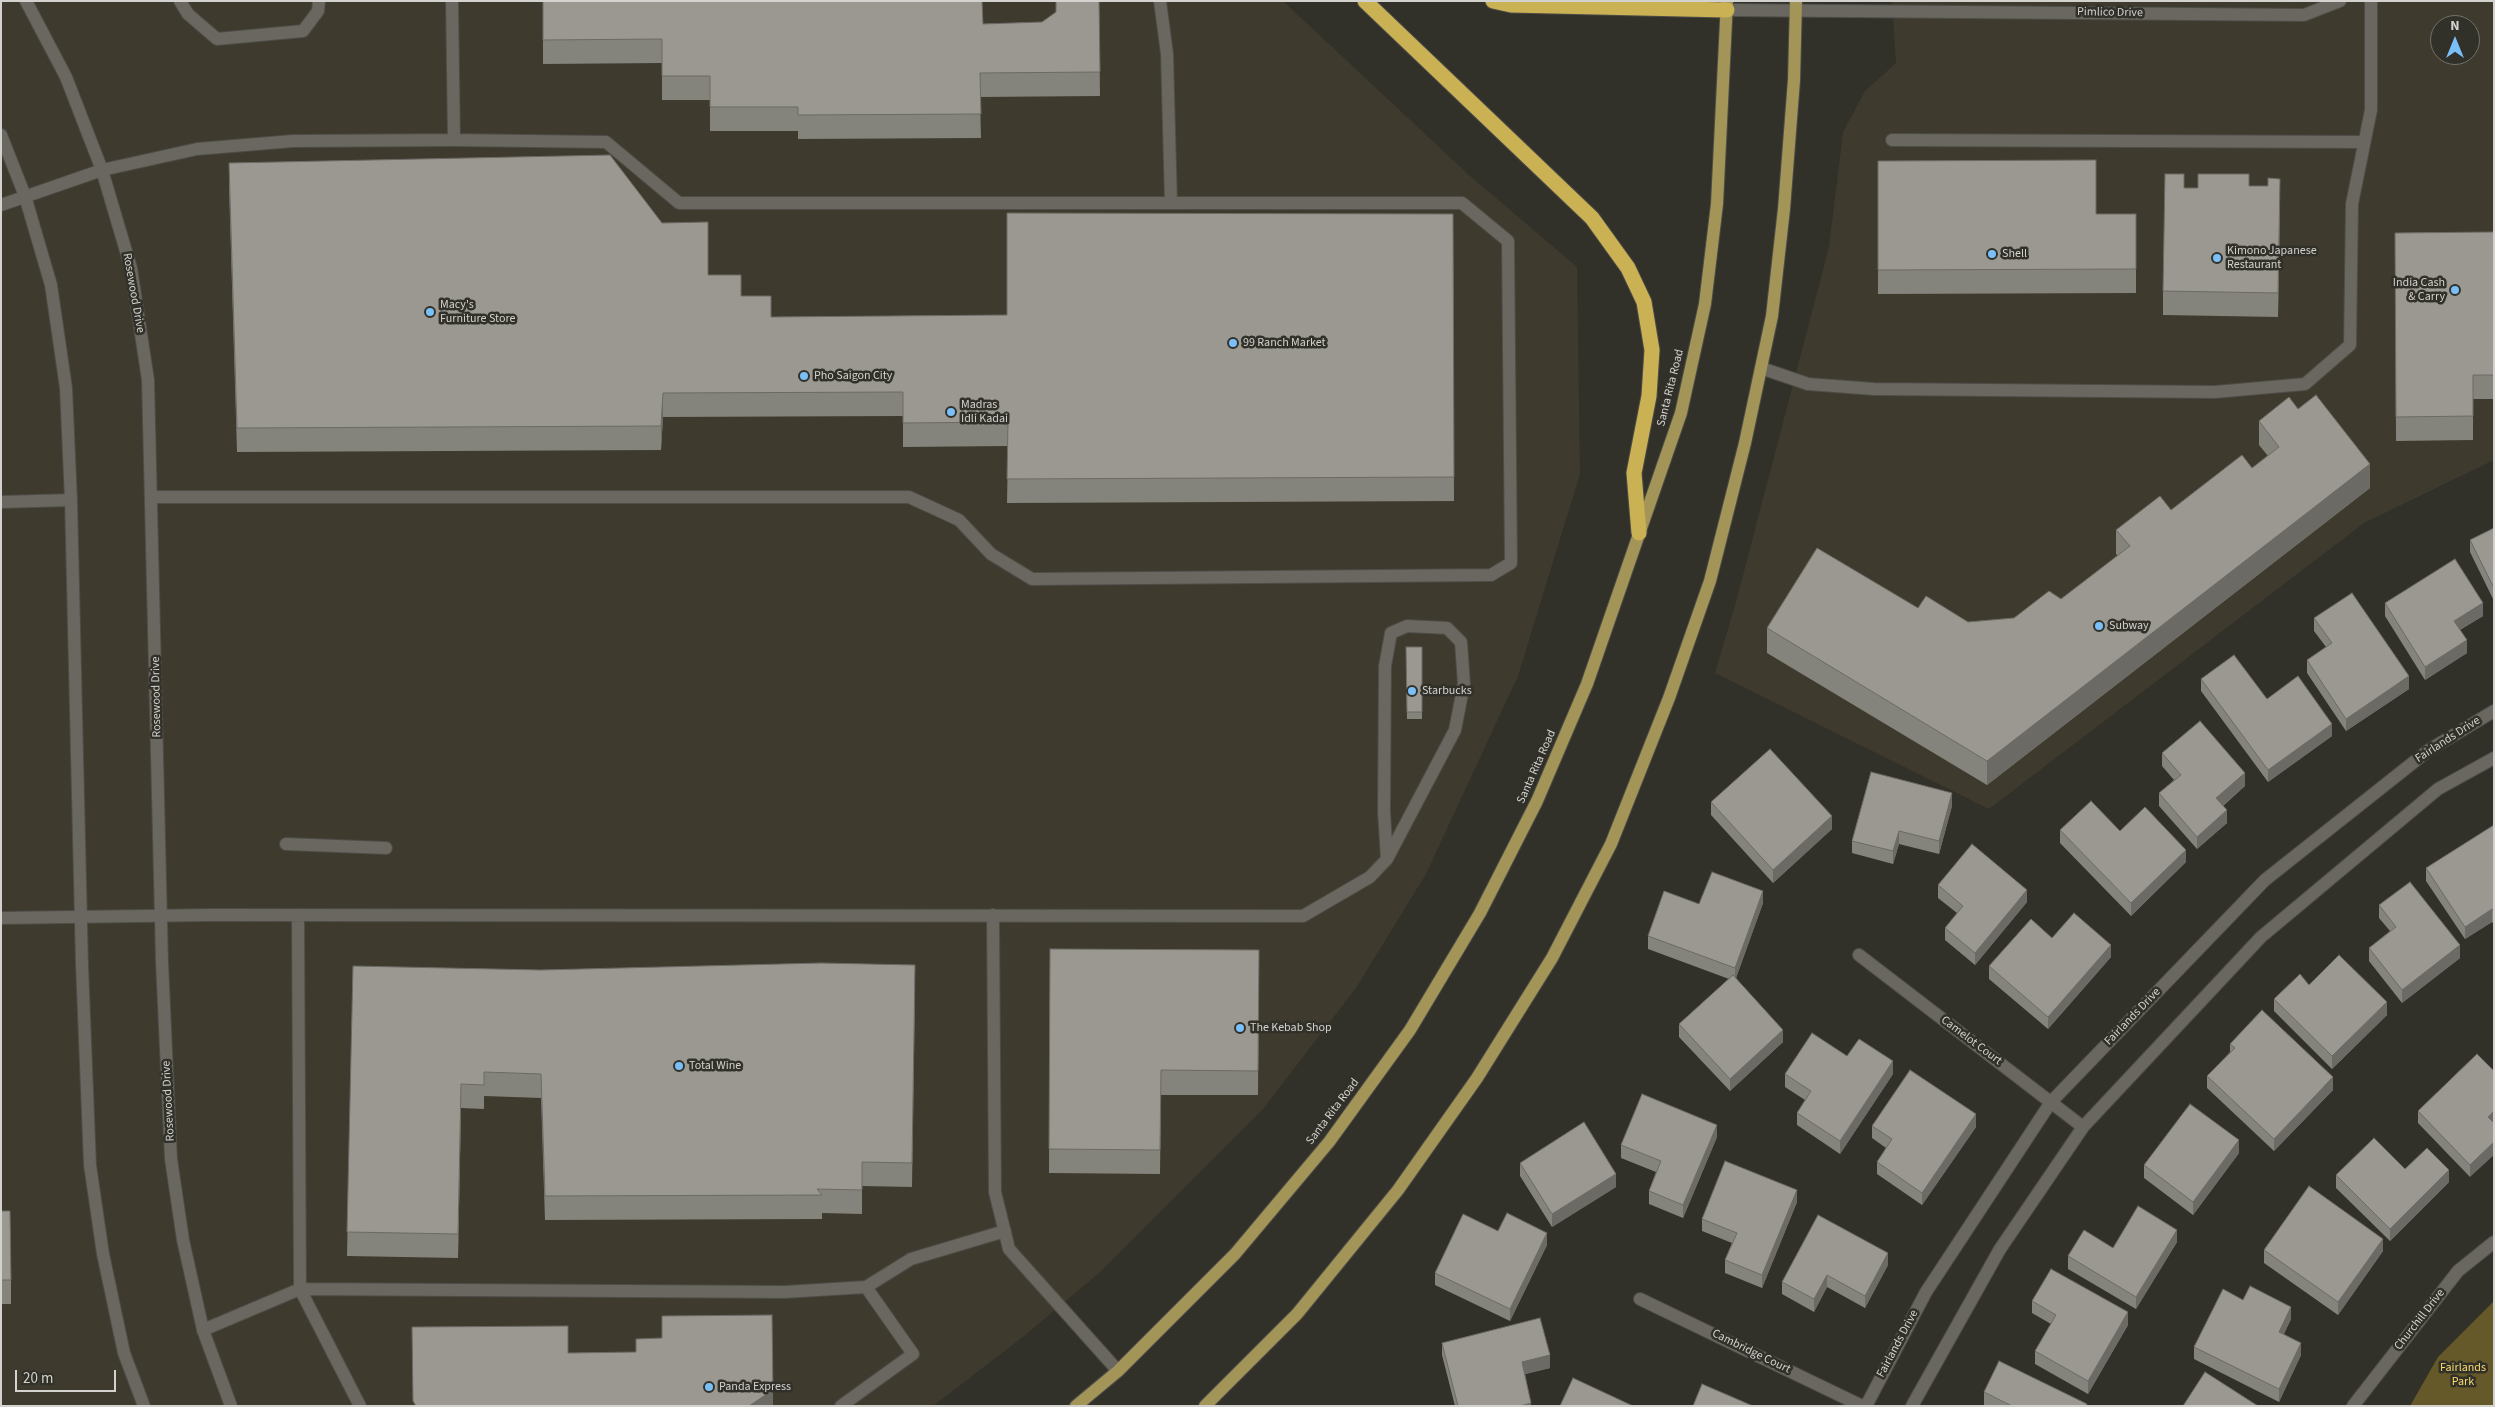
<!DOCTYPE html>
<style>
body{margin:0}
#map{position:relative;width:2495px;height:1407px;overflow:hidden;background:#313029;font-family:"Source Sans 3",sans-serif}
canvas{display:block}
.frame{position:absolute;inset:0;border:2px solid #d3d2ce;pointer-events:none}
.north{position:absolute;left:2430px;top:15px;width:50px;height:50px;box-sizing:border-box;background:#313029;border:1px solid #72716b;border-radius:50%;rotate:0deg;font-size:14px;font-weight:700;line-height:20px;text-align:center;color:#d3d2ce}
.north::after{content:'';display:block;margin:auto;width:18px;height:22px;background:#7abff8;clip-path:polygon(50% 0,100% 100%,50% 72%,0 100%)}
.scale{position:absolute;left:15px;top:1370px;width:101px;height:22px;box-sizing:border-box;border:2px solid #d3d2ce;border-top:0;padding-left:6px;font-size:15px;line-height:18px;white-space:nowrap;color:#d3d2ce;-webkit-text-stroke:4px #313029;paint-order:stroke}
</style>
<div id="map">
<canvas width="2495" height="1407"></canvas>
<div class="frame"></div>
<div class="north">N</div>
<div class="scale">20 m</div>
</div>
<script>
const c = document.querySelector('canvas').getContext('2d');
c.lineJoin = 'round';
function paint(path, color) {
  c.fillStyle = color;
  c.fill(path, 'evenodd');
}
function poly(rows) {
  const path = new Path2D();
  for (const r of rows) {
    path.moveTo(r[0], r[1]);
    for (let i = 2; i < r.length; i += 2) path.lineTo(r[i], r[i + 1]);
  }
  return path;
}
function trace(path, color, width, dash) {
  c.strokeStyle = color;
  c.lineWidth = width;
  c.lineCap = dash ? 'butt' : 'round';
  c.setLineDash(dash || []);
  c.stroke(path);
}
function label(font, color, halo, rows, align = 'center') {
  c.font = font + ' "Source Sans 3",sans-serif';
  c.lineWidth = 5;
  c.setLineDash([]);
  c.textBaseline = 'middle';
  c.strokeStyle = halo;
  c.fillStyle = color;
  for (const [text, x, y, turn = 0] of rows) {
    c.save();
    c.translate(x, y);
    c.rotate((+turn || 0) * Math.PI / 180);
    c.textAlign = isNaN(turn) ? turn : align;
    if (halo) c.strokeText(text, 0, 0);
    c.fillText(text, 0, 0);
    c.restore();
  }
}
paint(poly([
 [1,1,1283,1,1469,175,1577,267,1580,474,1518,676,1426,874,1356,988,1263,1109,1099,1273,1023,1337,933,1406,1,1406],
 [1892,1,2494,1,2494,460,2364,523,1989,809,1715,673,1736,602,1829,247,1843,132,1865,91,1896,63],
 [2440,25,2470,25,2470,55,2440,55]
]), '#3e3a2e');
paint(poly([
 [2494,1301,2494,1406,2410,1406,2438,1357]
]), '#65592a');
const lane = poly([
 [180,1,188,14,217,39,303,31,318,11,319,1],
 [452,1,454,140],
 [1160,1,1167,54,1171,203],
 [1892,140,2364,142],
 [1,205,102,170,197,149,293,141,454,140,606,142,679,203,1462,203,1508,241,1511,563,1491,575,1032,579,991,554,959,520,909,497,152,497],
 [1761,368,1808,384,1874,389,2215,392,2305,384,2350,345,2352,204,2371,110,2371,1],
 [1,502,71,500],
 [286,844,386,848],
 [298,915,300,1289,360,1406],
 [993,915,995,1192,1009,1249,1118,1371],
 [1,918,210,915,1303,916,1370,877,1387,859,1455,730,1464,684,1461,642,1447,628,1407,626,1391,633,1385,666,1384,812,1387,859],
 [203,1330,300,1289,785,1292,866,1287,911,1259,1005,1231],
 [841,1406,913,1354,866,1287]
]);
const street = poly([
 [26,1,66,77,102,170,131,268,148,380,162,962,171,1159,183,1240,203,1330,231,1406],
 [1727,10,2304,15,2340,1],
 [1,135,25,196,51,285,66,388,71,500,82,965,90,1165,103,1254,124,1353,144,1406],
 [1859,955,2083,1127],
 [1640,1299,1862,1406],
 [1866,1406,1926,1292,2051,1102,2265,880,2429,750,2494,711],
 [1912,1406,2000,1249,2083,1127,2261,937,2438,789,2494,758],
 [2353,1406,2458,1271,2494,1242]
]);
const primary = poly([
 [1076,1406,1118,1371,1235,1254,1329,1142,1410,1030,1480,913,1537,801,1587,684,1681,413,1705,304,1717,204,1727,1],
 [1205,1406,1297,1314,1398,1190,1477,1078,1552,958,1611,844,1669,698,1710,581,1745,443,1772,316,1784,209,1794,80,1796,1]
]);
const highway = poly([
 [1365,1,1592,218,1628,268,1644,302,1652,350,1649,396,1634,473,1639,533],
 [1493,1,1511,5,1727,10]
]);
trace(lane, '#4d4c47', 14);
trace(street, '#4d4c47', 14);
trace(primary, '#4d4c47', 14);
trace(highway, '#4d4c47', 17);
trace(lane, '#69675f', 12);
trace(street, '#69675f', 12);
trace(primary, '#a39458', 12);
trace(highway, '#cab254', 15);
paint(poly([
 [543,1,983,24,1042,22,1099,1,1100,96,980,97,981,138,798,139,798,131,710,131,710,100,662,100,662,63,543,64],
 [1878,161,2096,214,2136,214,2136,293,1878,294],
 [229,163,662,223,708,275,741,296,771,317,1007,315,1453,214,1454,501,1007,503,1008,446,903,447,903,416,663,417,661,450,237,452,229,187],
 [2184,188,2198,188,2280,203,2278,317,2163,315,2163,291],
 [2494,232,2494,399,2473,399,2473,440,2396,441,2395,233],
 [2298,409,2370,488,1987,785,1767,653,1767,628,1918,608,1968,622,2014,618,2061,599,2118,556,2116,554,2116,530,2171,510,2252,468,2268,456,2259,445,2259,421],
 [2494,528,2494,601,2470,552,2470,540],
 [2385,603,2483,616,2460,630,2467,653,2425,680,2385,616],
 [2314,618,2409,689,2346,731,2307,673,2307,660,2326,647,2314,631],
 [1406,647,1422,647,1422,719,1407,719],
 [2201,679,2267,699,2332,736,2268,782,2201,691],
 [2162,753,2245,786,2223,806,2227,823,2197,849,2159,806,2159,793,2174,780,2162,766],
 [1711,802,1832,829,1773,883,1711,815],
 [1952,806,1939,854,1899,844,1893,864,1852,853,1852,841],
 [2494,825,2494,924,2492,922,2465,939,2426,881,2426,868],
 [2060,830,2120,831,2186,862,2131,916,2060,843],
 [1938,885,2027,902,1975,965,1945,940,1945,928,1957,913,1938,898],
 [1763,903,1736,978,1783,1042,1730,1091,1679,1037,1679,1024,1729,979,1648,949,1648,936,1699,904],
 [2379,905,2460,958,2402,1003,2369,961,2369,948,2390,931,2379,918],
 [2052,938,2111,957,2048,1029,1989,979,1989,966],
 [1050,949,1259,950,1258,1095,1161,1095,1160,1174,1049,1173],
 [353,966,915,989,912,1187,862,1186,862,1214,822,1213,822,1219,545,1220,541,1098,484,1096,484,1109,461,1108,458,1258,347,1256],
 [2309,985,2387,1015,2332,1069,2274,1011,2274,999],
 [2230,1044,2333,1090,2274,1151,2207,1088,2207,1076,2230,1052],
 [2477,1054,2470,1177,2418,1123,2418,1111],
 [1847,1056,1893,1074,1840,1154,1797,1125,1797,1113,1805,1100,1785,1087,1785,1074],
 [1872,1126,1976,1127,1922,1205,1877,1174,1877,1162,1886,1148,1872,1138],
 [1717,1137,1683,1218,1649,1204,1649,1191,1656,1172,1621,1158,1621,1145],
 [2239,1153,2193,1215,2144,1178,2144,1165],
 [1520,1163,1616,1187,1552,1227,1520,1176],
 [2405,1169,2449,1182,2390,1241,2336,1188,2336,1175],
 [1797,1202,1762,1288,1725,1273,1725,1260,1732,1243,1702,1231,1702,1219],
 [1,1211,11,1280,11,1304,1,1304],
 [1498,1231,1547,1245,1510,1321,1435,1285,1435,1273],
 [2177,1242,2136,1309,2068,1269,2068,1256,2113,1248],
 [2264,1250,2383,1251,2338,1315,2264,1263],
 [1888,1265,1865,1308,1827,1287,1814,1312,1782,1294,1782,1282],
 [2243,1300,2291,1319,2284,1334,2301,1355,2279,1402,2194,1359,2194,1347],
 [2032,1301,2128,1325,2088,1394,2035,1364,2035,1351,2051,1324,2032,1313],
 [1442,1343,1550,1368,1525,1374,1531,1406,1455,1406,1442,1355],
 [1984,1392,2087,1406,1985,1406,1984,1405]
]), '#84837c');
paint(poly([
 [2280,179,2280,203,2278,317,2278,293],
 [663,393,663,417,661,450,661,426],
 [2370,464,2370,488,1987,785,1987,761],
 [2483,603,2483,616,2454,633,2454,621],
 [2467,640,2467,653,2425,680,2425,667],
 [2409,676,2409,689,2346,731,2346,719],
 [2332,724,2332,736,2268,782,2268,770],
 [2245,773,2245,786,2216,811,2216,798],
 [1952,793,1952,806,1939,854,1939,841],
 [2227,810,2227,823,2197,849,2197,837],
 [1832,816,1832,829,1773,883,1773,870],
 [1899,831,1899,844,1893,864,1893,851],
 [2186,850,2186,862,2131,916,2131,903],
 [2027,890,2027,902,1975,965,1975,953],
 [1763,891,1763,903,1735,981,1735,968],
 [2492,909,2492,922,2465,939,2465,927],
 [2111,945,2111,957,2048,1029,2048,1017],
 [2460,945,2460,958,2402,1003,2402,990],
 [2387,1002,2387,1015,2332,1069,2332,1056],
 [1783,1030,1783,1042,1730,1091,1730,1079],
 [1893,1061,1893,1074,1840,1154,1840,1141],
 [2333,1077,2333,1090,2274,1151,2274,1139],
 [461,1084,461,1108,458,1258,458,1234],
 [2494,1111,2494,1124,2488,1117],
 [1976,1114,1976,1127,1922,1205,1922,1193],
 [1717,1125,1717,1137,1683,1218,1683,1205],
 [2239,1140,2239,1153,2193,1215,2193,1202],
 [2494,1142,2494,1155,2470,1177,2470,1165],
 [2449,1170,2449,1182,2390,1241,2390,1229],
 [1616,1174,1616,1187,1552,1227,1552,1214],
 [1797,1190,1797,1202,1762,1288,1762,1275],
 [2177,1230,2177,1242,2136,1309,2136,1297],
 [1547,1233,1547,1245,1510,1321,1510,1309],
 [2383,1239,2383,1251,2338,1315,2338,1302],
 [1888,1253,1888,1265,1865,1308,1865,1296],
 [1827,1275,1827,1287,1814,1312,1814,1299],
 [2291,1307,2291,1319,2279,1344,2279,1332],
 [2128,1312,2128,1325,2088,1394,2088,1381],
 [2301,1343,2301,1355,2279,1402,2279,1389],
 [1550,1355,1550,1368,1522,1375,1522,1362],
 [773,1390,773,1406,749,1406],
 [1531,1403,1531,1406,1520,1406]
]), '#6c6a65');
const building = poly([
 [543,1,982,1,983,24,1042,22,1056,12,1056,1,1099,1,1100,72,980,73,981,114,798,115,798,107,710,107,710,76,662,76,662,39,543,40,543,1],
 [610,155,662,223,708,222,708,275,741,275,741,296,771,296,771,317,1007,315,1007,213,1453,214,1454,477,1007,479,1008,422,903,423,903,392,663,393,661,426,237,428,229,163,610,155],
 [2096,160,2096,214,2136,214,2136,269,1878,270,1878,161,2096,160],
 [2165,174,2184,174,2184,188,2198,188,2198,174,2249,174,2249,186,2268,186,2268,178,2280,179,2278,293,2163,291,2165,174],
 [2494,232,2494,375,2473,375,2473,416,2396,417,2395,233,2494,232],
 [2316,395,2370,464,1987,761,1767,628,1817,548,1918,608,1926,596,1968,622,2014,618,2049,591,2061,599,2130,546,2116,530,2160,496,2171,510,2242,455,2252,468,2279,447,2259,421,2289,397,2298,409,2316,395],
 [2494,528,2494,588,2470,540,2494,528],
 [2455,559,2483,603,2454,621,2467,640,2425,667,2385,603,2455,559],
 [2352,593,2409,676,2346,719,2307,660,2332,643,2314,618,2352,593],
 [1406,647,1422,647,1422,712,1407,712,1406,647],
 [2234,655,2267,699,2298,676,2332,724,2268,770,2201,679,2234,655],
 [2200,721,2245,773,2216,798,2227,810,2197,837,2159,793,2181,775,2162,753,2200,721],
 [1770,749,1832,816,1773,870,1711,802,1770,749],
 [1871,772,1952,793,1939,841,1899,831,1893,851,1852,841,1871,772],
 [2091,801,2120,831,2145,807,2186,850,2131,903,2060,830,2091,801],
 [2494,825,2494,912,2492,909,2465,927,2426,868,2494,825],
 [1972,844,2027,890,1975,953,1945,928,1963,906,1938,885,1972,844],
 [1712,872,1763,891,1735,968,1648,936,1664,891,1699,904,1712,872],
 [2410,882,2460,945,2402,990,2369,948,2396,927,2379,905,2410,882],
 [2074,913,2111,945,2048,1017,1989,966,2031,919,2052,938,2074,913],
 [1050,949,1259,950,1258,1071,1161,1070,1160,1150,1049,1149,1050,949],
 [2339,955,2387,1002,2332,1056,2274,999,2300,974,2309,985,2339,955],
 [821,963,915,965,912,1163,862,1162,862,1190,817,1189,822,1195,545,1196,541,1074,484,1072,484,1085,461,1084,458,1234,347,1232,353,966,541,970,821,963],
 [1733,975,1783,1030,1730,1079,1679,1024,1733,975],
 [2262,1010,2333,1077,2274,1139,2207,1076,2235,1048,2230,1044,2262,1010],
 [1812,1033,1847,1056,1859,1039,1893,1061,1840,1141,1797,1113,1811,1091,1785,1074,1812,1033],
 [2477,1054,2494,1071,2494,1111,2488,1117,2494,1123,2494,1142,2470,1165,2418,1111,2477,1054],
 [1910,1070,1976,1114,1922,1193,1877,1162,1892,1139,1872,1126,1910,1070],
 [1642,1094,1717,1125,1683,1205,1649,1191,1661,1161,1621,1145,1642,1094],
 [2190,1104,2239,1140,2193,1202,2144,1165,2190,1104],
 [1584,1122,1616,1174,1552,1214,1520,1163,1584,1122],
 [2374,1138,2405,1169,2427,1148,2449,1170,2390,1229,2336,1175,2374,1138],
 [1725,1161,1797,1190,1762,1275,1725,1260,1737,1233,1702,1219,1725,1161],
 [2309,1186,2383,1239,2338,1302,2264,1250,2309,1186],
 [2138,1206,2177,1230,2136,1297,2068,1256,2084,1230,2113,1248,2138,1206],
 [1,1211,10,1211,11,1280,1,1280,1,1211],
 [1507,1213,1547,1233,1510,1309,1435,1273,1463,1214,1498,1231,1507,1213],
 [1818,1215,1888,1253,1865,1296,1827,1275,1814,1299,1782,1282,1818,1215],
 [2051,1269,2128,1312,2088,1381,2035,1351,2056,1315,2032,1301,2051,1269],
 [2250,1286,2291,1307,2279,1332,2301,1343,2279,1389,2194,1347,2223,1289,2243,1300,2250,1286],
 [772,1315,773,1390,749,1406,416,1406,413,1401,412,1327,568,1326,568,1353,636,1352,636,1339,662,1338,662,1316,772,1315],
 [1540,1318,1550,1355,1522,1362,1531,1403,1520,1406,1458,1406,1442,1343,1540,1318],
 [1999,1361,2087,1404,2086,1406,2012,1406,1984,1392,1999,1361],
 [2205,1372,2258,1406,2183,1406,2205,1372],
 [1573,1378,1633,1406,1560,1406,1573,1378],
 [1702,1384,1753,1406,1693,1406,1702,1384]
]);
paint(building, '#9a9890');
trace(building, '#6c6a65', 1);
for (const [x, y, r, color] of [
 [1992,254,5,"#7abff8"],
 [2217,258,5,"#7abff8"],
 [2455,290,5,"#7abff8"],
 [430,312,5,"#7abff8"],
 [1233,343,5,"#7abff8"],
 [804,376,5,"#7abff8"],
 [951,412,5,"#7abff8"],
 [2099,626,5,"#7abff8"],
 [1412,691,5,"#7abff8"],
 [1240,1028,5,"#7abff8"],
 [679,1066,5,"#7abff8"],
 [709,1387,5,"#7abff8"]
]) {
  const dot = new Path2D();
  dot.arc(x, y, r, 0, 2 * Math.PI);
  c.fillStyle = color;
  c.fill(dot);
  trace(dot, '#313029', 2);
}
label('12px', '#d3d2ce', '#313029', [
 ["Pimlico Drive",2110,13,1],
 ["Rosewood Drive",133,293,80],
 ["Santa Rita Road",1671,388,-76],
 ["Rosewood Drive",157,697,-91],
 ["Fairlands Drive",2448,740,-33],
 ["Santa Rita Road",1537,767,-66],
 ["Fairlands Drive",2133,1017,-46],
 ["Camelot Court",1971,1041,37],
 ["Rosewood Drive",169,1101,-93],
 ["Santa Rita Road",1333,1112,-53],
 ["Churchill Drive",2420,1320,-52],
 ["Fairlands Drive",1898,1344,-62],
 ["Cambridge Court",1751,1352,26]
]);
label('12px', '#d3d2ce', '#313029', [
 ["Kimono Japanese",2227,251],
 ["Restaurant",2227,265],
 ["Shell",2002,254],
 ["India Cash",2445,283,"right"],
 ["& Carry",2445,297,"right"],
 ["Macy's",440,305],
 ["Furniture Store",440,319],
 ["99 Ranch Market",1243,343],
 ["Pho Saigon City",814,376],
 ["Madras",961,405],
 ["Idli Kadai",961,419],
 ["Subway",2109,626],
 ["Starbucks",1422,691],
 ["The Kebab Shop",1250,1028],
 ["Total Wine",689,1066],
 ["Panda Express",719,1387]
], 'left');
label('12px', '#f7db6d', '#313029', [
 ["Fairlands",2463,1368],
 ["Park",2463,1382]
]);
</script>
